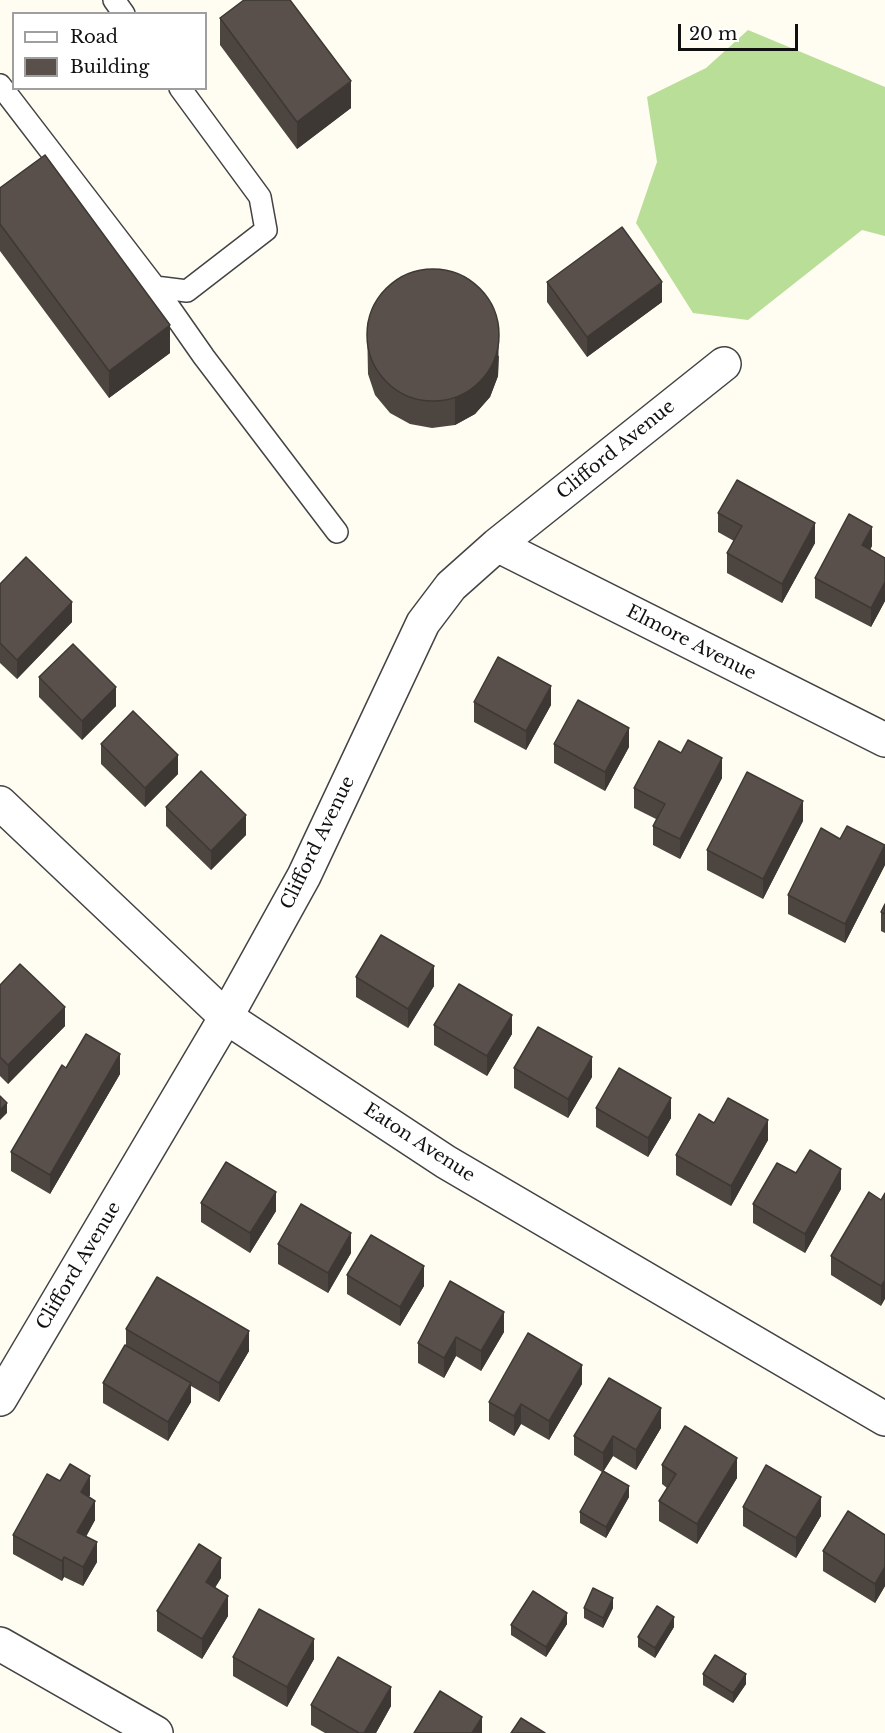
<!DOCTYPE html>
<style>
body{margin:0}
#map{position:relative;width:885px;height:1733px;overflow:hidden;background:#fffcf2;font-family:"Libre Baskerville",serif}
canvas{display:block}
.legend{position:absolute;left:12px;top:12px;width:195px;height:78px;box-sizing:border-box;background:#fff;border:2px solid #9f9f9f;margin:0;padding:8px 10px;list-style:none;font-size:18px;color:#101010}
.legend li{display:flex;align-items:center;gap:12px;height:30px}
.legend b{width:30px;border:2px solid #9f9f9f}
.scale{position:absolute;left:678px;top:24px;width:120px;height:27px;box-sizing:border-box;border:3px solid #101010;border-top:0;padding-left:8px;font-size:18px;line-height:21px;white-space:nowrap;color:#101010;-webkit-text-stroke:4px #fff;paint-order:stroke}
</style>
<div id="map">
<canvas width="885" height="1733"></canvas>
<ul class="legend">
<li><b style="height:8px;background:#fff"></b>Road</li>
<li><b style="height:16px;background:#59504b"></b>Building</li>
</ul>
<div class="scale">20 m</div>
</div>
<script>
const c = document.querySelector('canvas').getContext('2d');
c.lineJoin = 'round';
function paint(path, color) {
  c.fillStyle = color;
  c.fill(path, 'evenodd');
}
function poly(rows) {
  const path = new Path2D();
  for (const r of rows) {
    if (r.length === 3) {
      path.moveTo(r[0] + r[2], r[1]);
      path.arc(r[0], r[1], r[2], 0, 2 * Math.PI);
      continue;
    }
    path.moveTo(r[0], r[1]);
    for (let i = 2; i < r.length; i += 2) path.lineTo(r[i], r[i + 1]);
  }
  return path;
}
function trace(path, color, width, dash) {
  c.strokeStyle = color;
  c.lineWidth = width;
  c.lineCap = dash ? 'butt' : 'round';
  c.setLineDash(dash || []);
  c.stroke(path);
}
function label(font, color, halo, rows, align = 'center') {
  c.font = font + ' "Libre Baskerville",serif';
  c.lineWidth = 6;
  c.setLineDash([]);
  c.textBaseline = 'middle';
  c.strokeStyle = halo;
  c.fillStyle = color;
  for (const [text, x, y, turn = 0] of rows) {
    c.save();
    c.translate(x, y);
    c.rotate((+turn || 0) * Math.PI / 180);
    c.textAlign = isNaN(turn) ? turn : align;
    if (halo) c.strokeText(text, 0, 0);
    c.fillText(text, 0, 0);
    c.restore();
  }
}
paint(poly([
 [748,30,885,87,885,236,862,230,748,320,693,313,636,223,657,162,647,97,706,68]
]), '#b9de97');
const lane = poly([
 [114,0,124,14],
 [0,85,155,287,187,291,266,230,260,197,180,88],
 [155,287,204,357,337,532]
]);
const street = poly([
 [497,545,885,740],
 [0,803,226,1017,446,1162,885,1419],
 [0,1399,226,1017,304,876,423,623,451,586,497,545,724,364],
 [0,1644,156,1733]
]);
trace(lane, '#434343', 24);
trace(street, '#434343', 36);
trace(lane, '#fff', 21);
trace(street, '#fff', 33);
paint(poly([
 [220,18,351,108,297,149,220,45],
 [0,188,170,353,109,398,0,251],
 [547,282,662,302,587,357,547,302],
 [367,323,499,356,498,376,490,397,475,414,455,425,432,428,410,424,390,413,375,395,368,374],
 [718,513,815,543,782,603,727,573,727,553,734,541,718,532],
 [872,546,870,550,885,558,885,601,871,627,815,598,815,578],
 [0,584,72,622,17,679,0,663],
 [39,677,116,706,82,740,39,697],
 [474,702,551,705,526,750,474,722],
 [101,744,178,774,145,807,101,764],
 [554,744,629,747,605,791,554,763],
 [722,778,680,859,653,845,653,826,656,819,634,808,634,788],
 [166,807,246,835,211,870,166,826],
 [803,821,763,899,707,870,707,850],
 [885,865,845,943,788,914,788,895],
 [885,904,885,933,881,931,881,912],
 [356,977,434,986,408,1028,356,997],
 [0,985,65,1026,8,1084,0,1076],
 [434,1025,512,1034,487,1076,434,1045],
 [66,1068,120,1074,50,1194,11,1171,11,1152],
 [514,1068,592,1077,568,1118,514,1088],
 [596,1108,671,1118,648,1157,596,1127],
 [714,1123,768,1140,731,1206,676,1175,676,1155],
 [841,1189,805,1253,753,1223,753,1204],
 [885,1193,881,1306,831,1275,831,1256,881,1200],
 [201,1203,276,1211,250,1253,201,1222],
 [278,1244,351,1253,328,1293,278,1264],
 [347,1275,424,1286,400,1326,347,1294],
 [450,1281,504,1332,481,1371,456,1356,444,1378,418,1363,418,1343],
 [126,1329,249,1351,219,1402,191,1386,191,1402,168,1441,103,1403,103,1383,126,1346],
 [582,1384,549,1440,521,1424,514,1436,489,1421,489,1402],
 [661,1428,636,1470,613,1456,603,1472,629,1497,606,1538,580,1523,580,1512,602,1472,574,1455,574,1436],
 [662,1465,737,1478,697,1544,659,1521,659,1501,667,1488,662,1484],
 [60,1481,90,1495,89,1497,95,1520,86,1537,97,1562,83,1586,64,1577,62,1581,13,1554,13,1535],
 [743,1507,821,1516,796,1558,743,1526],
 [885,1535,885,1586,875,1603,823,1571,823,1551],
 [221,1578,215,1588,228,1616,202,1659,157,1631,157,1611],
 [584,1608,613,1608,603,1628,584,1618],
 [567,1624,546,1657,511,1635,511,1625],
 [674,1627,655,1658,638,1647,638,1637],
 [233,1657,314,1659,287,1707,233,1676],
 [703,1674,746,1684,733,1703,703,1685],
 [311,1705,391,1706,376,1733,325,1733,311,1725]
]), '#4d4540');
paint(poly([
 [351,81,351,108,297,149,297,122],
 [662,282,662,302,587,357,587,337],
 [170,325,170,353,109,398,109,371],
 [499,329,498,376,490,397,475,414,455,425,455,398],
 [815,523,815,543,782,603,782,584],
 [872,527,872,546,862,565,862,545],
 [885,582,885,601,871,627,871,608],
 [72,602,72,622,17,679,17,660],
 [551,686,551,705,526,750,526,731],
 [116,687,116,706,82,740,82,721],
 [629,728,629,747,605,791,605,772],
 [178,755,178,774,145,807,145,788],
 [722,758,722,778,680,859,680,839],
 [803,801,803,821,763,899,763,879],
 [246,815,246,835,211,870,211,851],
 [885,845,885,865,845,943,845,924],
 [434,966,434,986,408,1028,408,1009],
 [65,1007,65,1026,8,1084,8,1065],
 [512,1015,512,1034,487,1076,487,1056],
 [120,1054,120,1074,50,1194,50,1175],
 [592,1057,592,1077,568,1118,568,1099],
 [671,1098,671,1118,648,1157,648,1138],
 [7,1103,7,1113,0,1120,0,1110],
 [768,1120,768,1140,731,1206,731,1186],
 [841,1169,841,1189,805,1253,805,1234],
 [276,1192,276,1211,250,1253,250,1233],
 [351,1233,351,1253,328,1293,328,1273],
 [424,1266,424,1286,400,1326,400,1307],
 [885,1280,885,1299,881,1306,881,1286],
 [504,1312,504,1332,481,1371,481,1351],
 [249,1331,249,1351,219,1402,219,1383],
 [456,1337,456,1356,444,1378,444,1358],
 [582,1365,582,1384,549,1440,549,1421],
 [191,1383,191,1402,168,1441,168,1422],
 [521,1404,521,1424,514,1436,514,1416],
 [661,1408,661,1428,636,1470,636,1450],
 [613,1436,613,1456,603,1472,603,1453],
 [737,1458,737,1478,697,1544,697,1524],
 [90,1476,90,1495,81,1512,81,1492],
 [629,1486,629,1497,606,1538,606,1527],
 [821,1497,821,1516,796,1558,796,1538],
 [95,1501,95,1520,77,1552,77,1532],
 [97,1542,97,1562,83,1586,83,1567],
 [64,1557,64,1577,62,1581,62,1561],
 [221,1558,221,1578,206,1601,206,1582],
 [885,1567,885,1586,875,1603,875,1584],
 [228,1596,228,1616,202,1659,202,1639],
 [613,1598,613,1608,603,1628,603,1618],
 [567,1613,567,1624,546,1657,546,1647],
 [674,1617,674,1627,655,1658,655,1648],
 [314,1639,314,1659,287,1707,287,1687],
 [746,1674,746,1684,733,1703,733,1693],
 [391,1687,391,1706,376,1733,364,1733],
 [482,1717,482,1733,472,1733]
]), '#3e3834');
const building = poly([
 [244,0,290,0,351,81,297,122,220,18,244,0],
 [45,155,170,325,109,371,0,224,0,188,45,155],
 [622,227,662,282,587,337,547,282,622,227],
 [433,335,66],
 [737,480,815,523,782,584,727,553,742,526,718,513,737,480],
 [849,514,872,527,862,545,885,558,885,582,871,608,815,578,849,514],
 [26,557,72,602,17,660,0,643,0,584,26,557],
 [73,644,116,687,82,721,39,677,73,644],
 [498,657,551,686,526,731,474,702,498,657],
 [578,700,629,728,605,772,554,744,578,700],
 [133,711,178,755,145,788,101,744,133,711],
 [688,740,722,758,680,839,653,826,665,804,634,788,659,741,681,753,688,740],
 [201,771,246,815,211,851,166,807,201,771],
 [747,772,803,801,763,879,707,850,747,772],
 [847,826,885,845,845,924,788,895,821,828,840,839,847,826],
 [885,904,885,914,881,912,885,904],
 [381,935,434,966,408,1009,356,977,381,935],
 [20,964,65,1007,8,1065,0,1057,0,985,20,964],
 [459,984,512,1015,487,1056,434,1025,459,984],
 [538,1027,592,1057,568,1099,514,1068,538,1027],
 [86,1034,120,1054,50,1175,11,1152,62,1065,66,1068,86,1034],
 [619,1068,671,1098,648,1138,596,1108,619,1068],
 [0,1096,7,1103,0,1110,0,1096],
 [728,1098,768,1120,731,1186,676,1155,699,1114,714,1123,728,1098],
 [810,1150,841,1169,805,1234,753,1204,777,1163,796,1173,810,1150],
 [226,1162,276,1192,250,1233,201,1203,226,1162],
 [869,1192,881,1200,885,1193,885,1280,881,1286,831,1256,869,1192],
 [301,1204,351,1233,328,1273,278,1244,301,1204],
 [371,1235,424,1266,400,1307,347,1275,371,1235],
 [157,1277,249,1331,219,1383,126,1329,157,1277],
 [450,1281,504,1312,481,1351,456,1337,444,1358,418,1343,450,1281],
 [528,1333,582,1365,549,1421,521,1404,514,1416,489,1402,528,1333],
 [125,1345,191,1383,168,1422,103,1383,125,1345],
 [609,1378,661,1408,636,1450,613,1436,603,1453,574,1436,609,1378],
 [685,1426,737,1458,697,1524,659,1501,676,1474,662,1465,685,1426],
 [70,1464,90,1476,81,1492,95,1501,77,1532,97,1542,83,1567,64,1557,62,1561,13,1535,47,1474,60,1481,70,1464],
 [766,1465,821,1497,796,1538,743,1507,766,1465],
 [603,1471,629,1486,606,1527,580,1512,603,1471],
 [848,1511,885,1535,885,1567,875,1584,823,1551,848,1511],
 [199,1544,221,1558,206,1582,228,1596,202,1639,157,1611,199,1544],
 [593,1588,613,1598,603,1618,584,1608,593,1588],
 [533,1591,567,1613,546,1647,511,1625,533,1591],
 [657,1606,674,1617,655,1648,638,1637,657,1606],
 [259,1609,314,1639,287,1687,233,1657,259,1609],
 [715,1655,746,1674,733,1693,703,1674,715,1655],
 [338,1657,391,1687,364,1733,359,1733,311,1705,338,1657],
 [440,1691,482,1717,472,1733,414,1733,440,1691],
 [521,1718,545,1733,511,1733,521,1718]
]);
paint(building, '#59504b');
trace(building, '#3e3834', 1.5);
label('18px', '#101010', '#fff', [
 ["Clifford Avenue",616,450,-39],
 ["Elmore Avenue",691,643,27],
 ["Clifford Avenue",318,843,-64],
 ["Eaton Avenue",419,1143,33],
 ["Clifford Avenue",79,1266,-59]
]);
</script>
